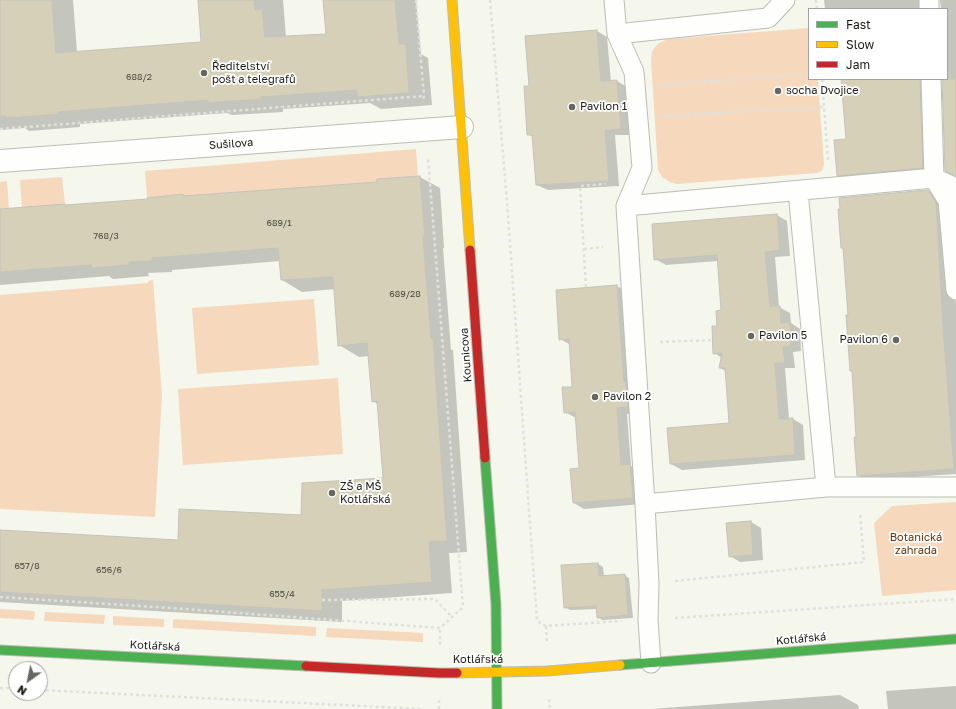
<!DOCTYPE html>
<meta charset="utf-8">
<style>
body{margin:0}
#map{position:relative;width:956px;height:709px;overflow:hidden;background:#f5f7ec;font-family:"Golos Text",sans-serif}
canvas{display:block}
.legend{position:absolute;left:808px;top:8px;width:140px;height:72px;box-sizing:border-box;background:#fff;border:1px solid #a3a3a1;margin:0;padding:5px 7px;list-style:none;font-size:12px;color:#191a14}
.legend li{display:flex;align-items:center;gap:8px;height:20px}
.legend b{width:20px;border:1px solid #a3a3a1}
.north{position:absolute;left:8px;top:661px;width:40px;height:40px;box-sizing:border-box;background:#fff;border:1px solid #a3a3a1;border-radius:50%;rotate:213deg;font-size:11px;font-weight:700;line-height:16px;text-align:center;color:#191a14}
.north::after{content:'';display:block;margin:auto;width:14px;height:18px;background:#666760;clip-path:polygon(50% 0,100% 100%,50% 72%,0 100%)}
</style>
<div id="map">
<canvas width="956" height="709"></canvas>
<ul class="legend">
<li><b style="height:5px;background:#4caf50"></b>Fast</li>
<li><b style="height:5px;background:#ffc107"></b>Slow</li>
<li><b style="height:5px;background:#c62828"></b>Jam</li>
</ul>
<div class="north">N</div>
</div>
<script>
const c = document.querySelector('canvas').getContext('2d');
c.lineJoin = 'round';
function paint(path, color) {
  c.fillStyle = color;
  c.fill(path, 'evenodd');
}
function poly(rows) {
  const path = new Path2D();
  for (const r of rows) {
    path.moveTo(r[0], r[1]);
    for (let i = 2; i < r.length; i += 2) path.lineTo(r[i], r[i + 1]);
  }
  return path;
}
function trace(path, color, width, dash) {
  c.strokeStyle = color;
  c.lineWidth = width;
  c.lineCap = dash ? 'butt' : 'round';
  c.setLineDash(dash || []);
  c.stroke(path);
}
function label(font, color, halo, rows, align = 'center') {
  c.font = font + ' "Golos Text",sans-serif';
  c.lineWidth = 3.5;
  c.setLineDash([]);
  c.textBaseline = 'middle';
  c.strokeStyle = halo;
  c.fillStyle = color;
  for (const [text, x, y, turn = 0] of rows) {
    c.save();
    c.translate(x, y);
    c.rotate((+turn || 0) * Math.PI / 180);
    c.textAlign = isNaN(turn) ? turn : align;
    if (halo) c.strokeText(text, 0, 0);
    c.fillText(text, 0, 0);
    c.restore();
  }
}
paint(poly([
 [809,28,809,79,818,79,824,165,822,171,817,173,677,184,670,182,662,177,658,170,651,60,652,52,655,47,659,43,668,39],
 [416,149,418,176,377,179,377,182,183,196,182,194,147,198,145,171],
 [62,177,65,204,22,208,20,180],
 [7,181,9,209,0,210,0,182],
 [153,280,162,395,155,517,0,509,0,295,148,283,148,281],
 [314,299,319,365,197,374,192,308],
 [338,378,343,454,183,465,178,389],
 [956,502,956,590,882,596,874,523,892,506],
 [0,609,35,611,34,620,0,618],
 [45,612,105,615,104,624,44,621],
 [113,616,164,619,164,627,113,625],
 [173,619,316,627,316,636,173,628],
 [327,628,423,633,423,642,326,637]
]), '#f6d8bd');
paint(poly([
 [0,0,73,0,77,52,202,43,199,0,283,0,286,37,327,35,324,0,416,0,421,54,428,58,432,105,381,109,370,103,283,109,283,112,232,115,227,113,80,124,80,127,29,131,25,128,0,130],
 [824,0,927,0,926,9,825,9],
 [940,0,956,0,956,176,943,79,947,79,947,9,941,9],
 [597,31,607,37,611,82,617,81,627,87,630,135,615,135,619,186,548,190,537,185,533,137,528,134,530,86,526,37],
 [842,79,929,79,930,172,846,180,838,175,847,140],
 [420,177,440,188,444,248,443,248,451,350,453,350,467,552,449,553,452,593,342,601,342,622,0,602,0,531,179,541,302,516,384,479,379,405,373,401,369,356,359,357,339,345,335,289,302,292,282,280,280,261,172,270,172,272,148,273,149,276,113,279,109,276,0,285,0,210,64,205,66,206,149,200,182,195,185,197,378,183],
 [928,191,936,195,945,210,953,297,956,302,956,474,866,480,858,475,853,372,851,370,849,316,844,249,842,248],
 [777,215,787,221,790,256,775,257,779,307,790,313,791,323,800,329,801,351,793,352,795,368,785,368,789,419,793,419,803,425,805,460,682,470,671,464,730,424,726,371,720,368,722,358,714,353,718,327,722,311,718,261,666,265,655,259],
 [617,286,627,292,637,413,627,414,631,466,640,471,642,504,584,509,574,503,580,468,576,418,565,412,574,388,571,345,560,339],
 [751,522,761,528,763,560,740,562,730,556],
 [598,564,603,567,604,576,624,575,629,578,633,618,602,620,598,617,597,609,570,610,565,607],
 [956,686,956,709,888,709,886,691],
 [840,695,858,705,859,709,651,709]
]), '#0003');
const building = poly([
 [0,0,52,0,56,53,201,42,198,0,254,0,255,10,262,9,265,37,326,34,323,0,395,0,399,44,406,44,409,93,357,97,357,90,261,97,261,99,208,103,208,100,58,112,58,114,6,118,6,116,0,116,0,0],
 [597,30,601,81,617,80,621,129,605,130,609,181,536,185,532,135,527,135,524,86,529,86,525,36,597,30],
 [841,79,920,79,923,168,837,176,834,140,846,139,841,79],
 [942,79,956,79,956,176,945,171,942,79],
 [420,176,425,237,423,237,431,338,433,338,447,541,429,542,432,582,322,590,322,611,0,592,0,530,178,540,179,509,301,515,302,483,383,478,377,401,372,402,367,343,338,346,333,277,281,280,278,248,152,258,152,261,129,262,129,265,92,268,91,265,0,272,0,209,65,204,65,205,148,199,147,198,183,194,183,196,377,182,377,179,420,176],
 [928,190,936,202,943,326,954,469,857,476,854,437,856,437,852,371,850,371,846,315,848,315,843,248,841,248,838,209,840,209,839,198,928,190],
 [777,214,780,250,765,252,770,306,780,306,781,323,790,322,791,346,783,347,785,363,775,363,779,419,793,418,795,455,670,464,667,428,729,423,725,368,719,368,722,353,713,354,712,326,717,326,716,311,721,310,717,255,654,260,652,224,777,214],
 [617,285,624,382,626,382,628,407,617,408,621,465,630,464,633,498,573,503,570,469,579,468,575,412,564,413,562,387,572,387,569,339,559,340,556,290,617,285],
 [751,521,753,555,729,557,726,523,751,521],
 [598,563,599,576,625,574,628,615,597,618,596,606,564,608,561,565,598,563]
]);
paint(building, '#d7d0b8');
trace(building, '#c4c3ba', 1);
const lane = poly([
 [614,0,617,34,634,72,642,168,626,206,645,504,649,584,648,620,651,663],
 [929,0,929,9],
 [617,34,768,18,785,0],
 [956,188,934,178,948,201,956,290],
 [626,206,934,178,931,79],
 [826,487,956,487],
 [645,504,826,487,798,191]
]);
const street = poly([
 [0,161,462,127]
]);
const fast = poly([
 [485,458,496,605,497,709],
 [0,650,306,666],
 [620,665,956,639]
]);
const slow = poly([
 [452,0,470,250],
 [457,673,548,671,620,665]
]);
const jam = poly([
 [470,250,485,458],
 [306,666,439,673,457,673]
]);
trace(lane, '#bbbdb4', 21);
trace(street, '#bbbdb4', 24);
trace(fast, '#bbbdb4', 11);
trace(slow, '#bbbdb4', 11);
trace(jam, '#bbbdb4', 11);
trace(poly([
 [416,0,424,96,423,102],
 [490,0,507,202,537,621,546,626,622,621],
 [816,0,817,9],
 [822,79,828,161],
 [662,85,809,74],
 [664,116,824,107],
 [0,129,424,96],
 [584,249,603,247],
 [586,287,580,186,606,184],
 [660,342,713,340],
 [675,581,864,562,860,513],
 [0,597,171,608,440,628,463,607,428,157],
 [322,600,435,599,452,617],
 [675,618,956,599],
 [546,626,547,644],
 [440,645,440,628],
 [0,688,16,688],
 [40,690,423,709],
 [549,699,550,709],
 [439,700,439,709]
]), '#e0e0dd', 2.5, [3, 3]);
trace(lane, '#fefefc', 19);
trace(street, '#fefefc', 22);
trace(fast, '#4caf50', 9);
trace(slow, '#ffc107', 9);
trace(jam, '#c62828', 9);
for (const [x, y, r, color] of [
 [204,73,4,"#666760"],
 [778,91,4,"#666760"],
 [572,107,4,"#666760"],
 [751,336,4,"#666760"],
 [896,340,4,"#666760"],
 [595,397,4,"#666760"],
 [332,493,4,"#666760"]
]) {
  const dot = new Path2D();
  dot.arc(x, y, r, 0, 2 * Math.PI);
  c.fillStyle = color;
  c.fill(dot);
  trace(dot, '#fff', 1.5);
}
label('9px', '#48483d', null, [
 ["688/2",139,77],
 ["689/1",279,223],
 ["768/3",106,236],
 ["689/28",405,294],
 ["657/8",27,566],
 ["656/6",109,570],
 ["655/4",282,594]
]);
label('11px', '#191a14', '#fff', [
 ["Ředitelství",212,67],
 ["pošt a telegrafů",212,80],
 ["socha Dvojice",786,91],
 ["Pavilon 1",580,107],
 ["Pavilon 5",759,336],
 ["Pavilon 6",888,340,"right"],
 ["Pavilon 2",603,397],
 ["ZŠ a MŠ",340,487],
 ["Kotlářská",340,500]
], 'left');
label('11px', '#191a14', '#fff', [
 ["Sušilova",231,144,-4],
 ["Kounicova",466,355,-94],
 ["Kotlářská",801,639,-5],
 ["Kotlářská",155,646,3],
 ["Kotlářská",478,660]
]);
label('11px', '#6a3506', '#fff', [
 ["Botanická",916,538],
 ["zahrada",916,551]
]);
</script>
